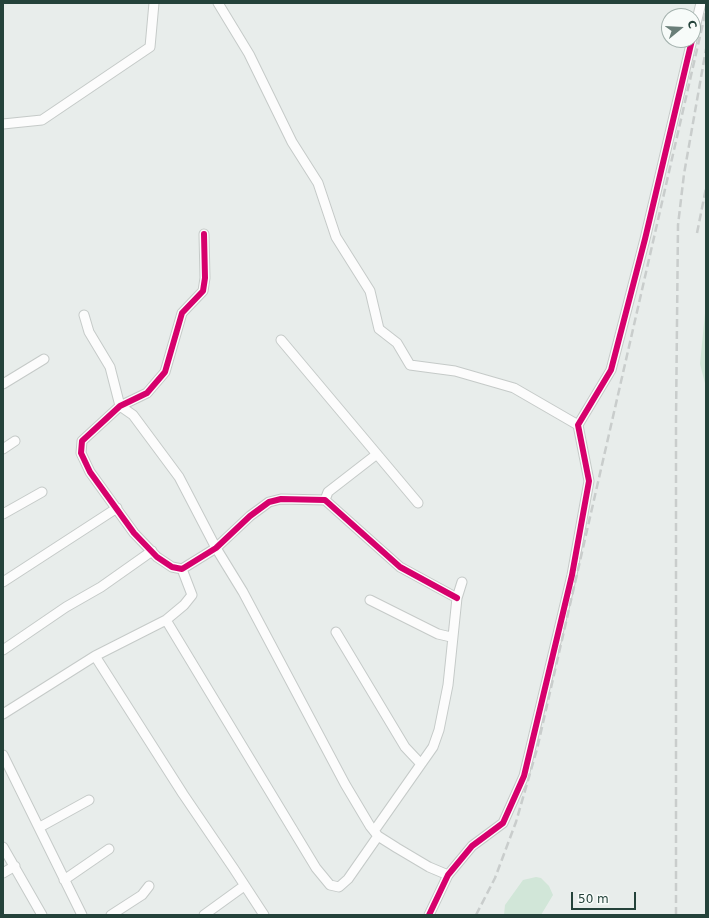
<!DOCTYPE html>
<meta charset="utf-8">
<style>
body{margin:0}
#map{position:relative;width:709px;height:918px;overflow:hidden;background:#e8edeb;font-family:"DejaVu Sans",sans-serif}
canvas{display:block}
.frame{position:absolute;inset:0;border:4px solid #24423a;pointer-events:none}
.north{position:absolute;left:661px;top:8px;width:40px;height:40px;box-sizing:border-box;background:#f7fbf9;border:1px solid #a3b1ad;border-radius:50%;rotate:72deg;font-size:11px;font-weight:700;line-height:16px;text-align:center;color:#24423a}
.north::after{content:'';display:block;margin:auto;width:14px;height:18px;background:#697e78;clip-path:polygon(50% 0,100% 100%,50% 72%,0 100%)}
.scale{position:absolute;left:571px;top:892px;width:65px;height:18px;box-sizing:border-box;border:2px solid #24423a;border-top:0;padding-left:5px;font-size:12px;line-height:14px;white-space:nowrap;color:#24423a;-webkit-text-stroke:3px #f7fbf9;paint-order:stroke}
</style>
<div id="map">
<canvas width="709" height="918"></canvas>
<div class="frame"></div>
<div class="north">С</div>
<div class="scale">50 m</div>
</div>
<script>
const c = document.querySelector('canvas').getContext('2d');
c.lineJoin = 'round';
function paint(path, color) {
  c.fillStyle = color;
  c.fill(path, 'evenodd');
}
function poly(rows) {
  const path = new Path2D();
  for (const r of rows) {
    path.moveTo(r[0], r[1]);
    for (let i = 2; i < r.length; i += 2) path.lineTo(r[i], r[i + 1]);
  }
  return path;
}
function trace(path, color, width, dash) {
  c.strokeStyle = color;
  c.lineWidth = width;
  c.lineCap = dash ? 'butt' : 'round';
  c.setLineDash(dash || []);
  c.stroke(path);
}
paint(poly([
 [706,303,706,387,700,364],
 [536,877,541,878,549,886,553,895,541,915,504,915,505,905,523,880]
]), '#d1e6d8');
const street = poly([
 [218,3,249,54,292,142,318,183,336,237,370,291,379,329,397,343,410,365,455,371,514,388,578,425],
 [693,36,701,3],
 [3,124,42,120,150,47,154,3],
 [204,234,205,278,203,291,182,313,165,372,147,393,120,406,82,441,81,453,90,472,134,533,157,557,172,567,182,569,216,548,250,516,269,502,281,499,325,500,400,567,457,598],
 [84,315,89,332,110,367,120,406,133,415,179,477,216,548,243,592,345,784,370,826,378,836,397,848,429,867,448,875],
 [281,340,418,503],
 [3,384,44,359],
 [3,449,15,441],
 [325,500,328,492,377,454],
 [3,514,42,492],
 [3,582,117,508],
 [370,600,438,634,451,637],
 [166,620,316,868,330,885,339,887,348,879,378,836],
 [336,632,405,747,421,764],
 [3,650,66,607,101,587,152,551],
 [95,656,183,794,234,869,264,915],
 [3,714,95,656,166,620,184,605,192,595,182,569],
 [3,755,82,915],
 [40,827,89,800],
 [374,831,433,747,439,730,448,685,457,598,462,582],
 [3,847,42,915],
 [3,873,15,866],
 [64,880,109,849],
 [111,915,142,895,149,886],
 [204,915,244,886],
 [429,915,448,875,472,846,503,823,524,776,572,575,589,481,578,425,611,370,645,239,692,40]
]);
trace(street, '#c5cac8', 11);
trace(street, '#fcfcfc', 9);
trace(poly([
 [697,233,706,188],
 [476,915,495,878,516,822,537,749,706,10],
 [676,915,676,421,678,225,684,174,706,49]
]), '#c9cdcc', 2.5, [8, 4]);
trace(poly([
 [204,234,205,278,203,291,182,313,165,372,147,393,120,406,82,441,81,453,90,472,134,533,157,557,172,567,182,569,216,548,250,516,269,502,281,499,325,500,400,567,457,598],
 [429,915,448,875,472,846,503,823,524,776,572,575,589,481,578,425,611,370,645,239,692,40]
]), '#d6006c', 6);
</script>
